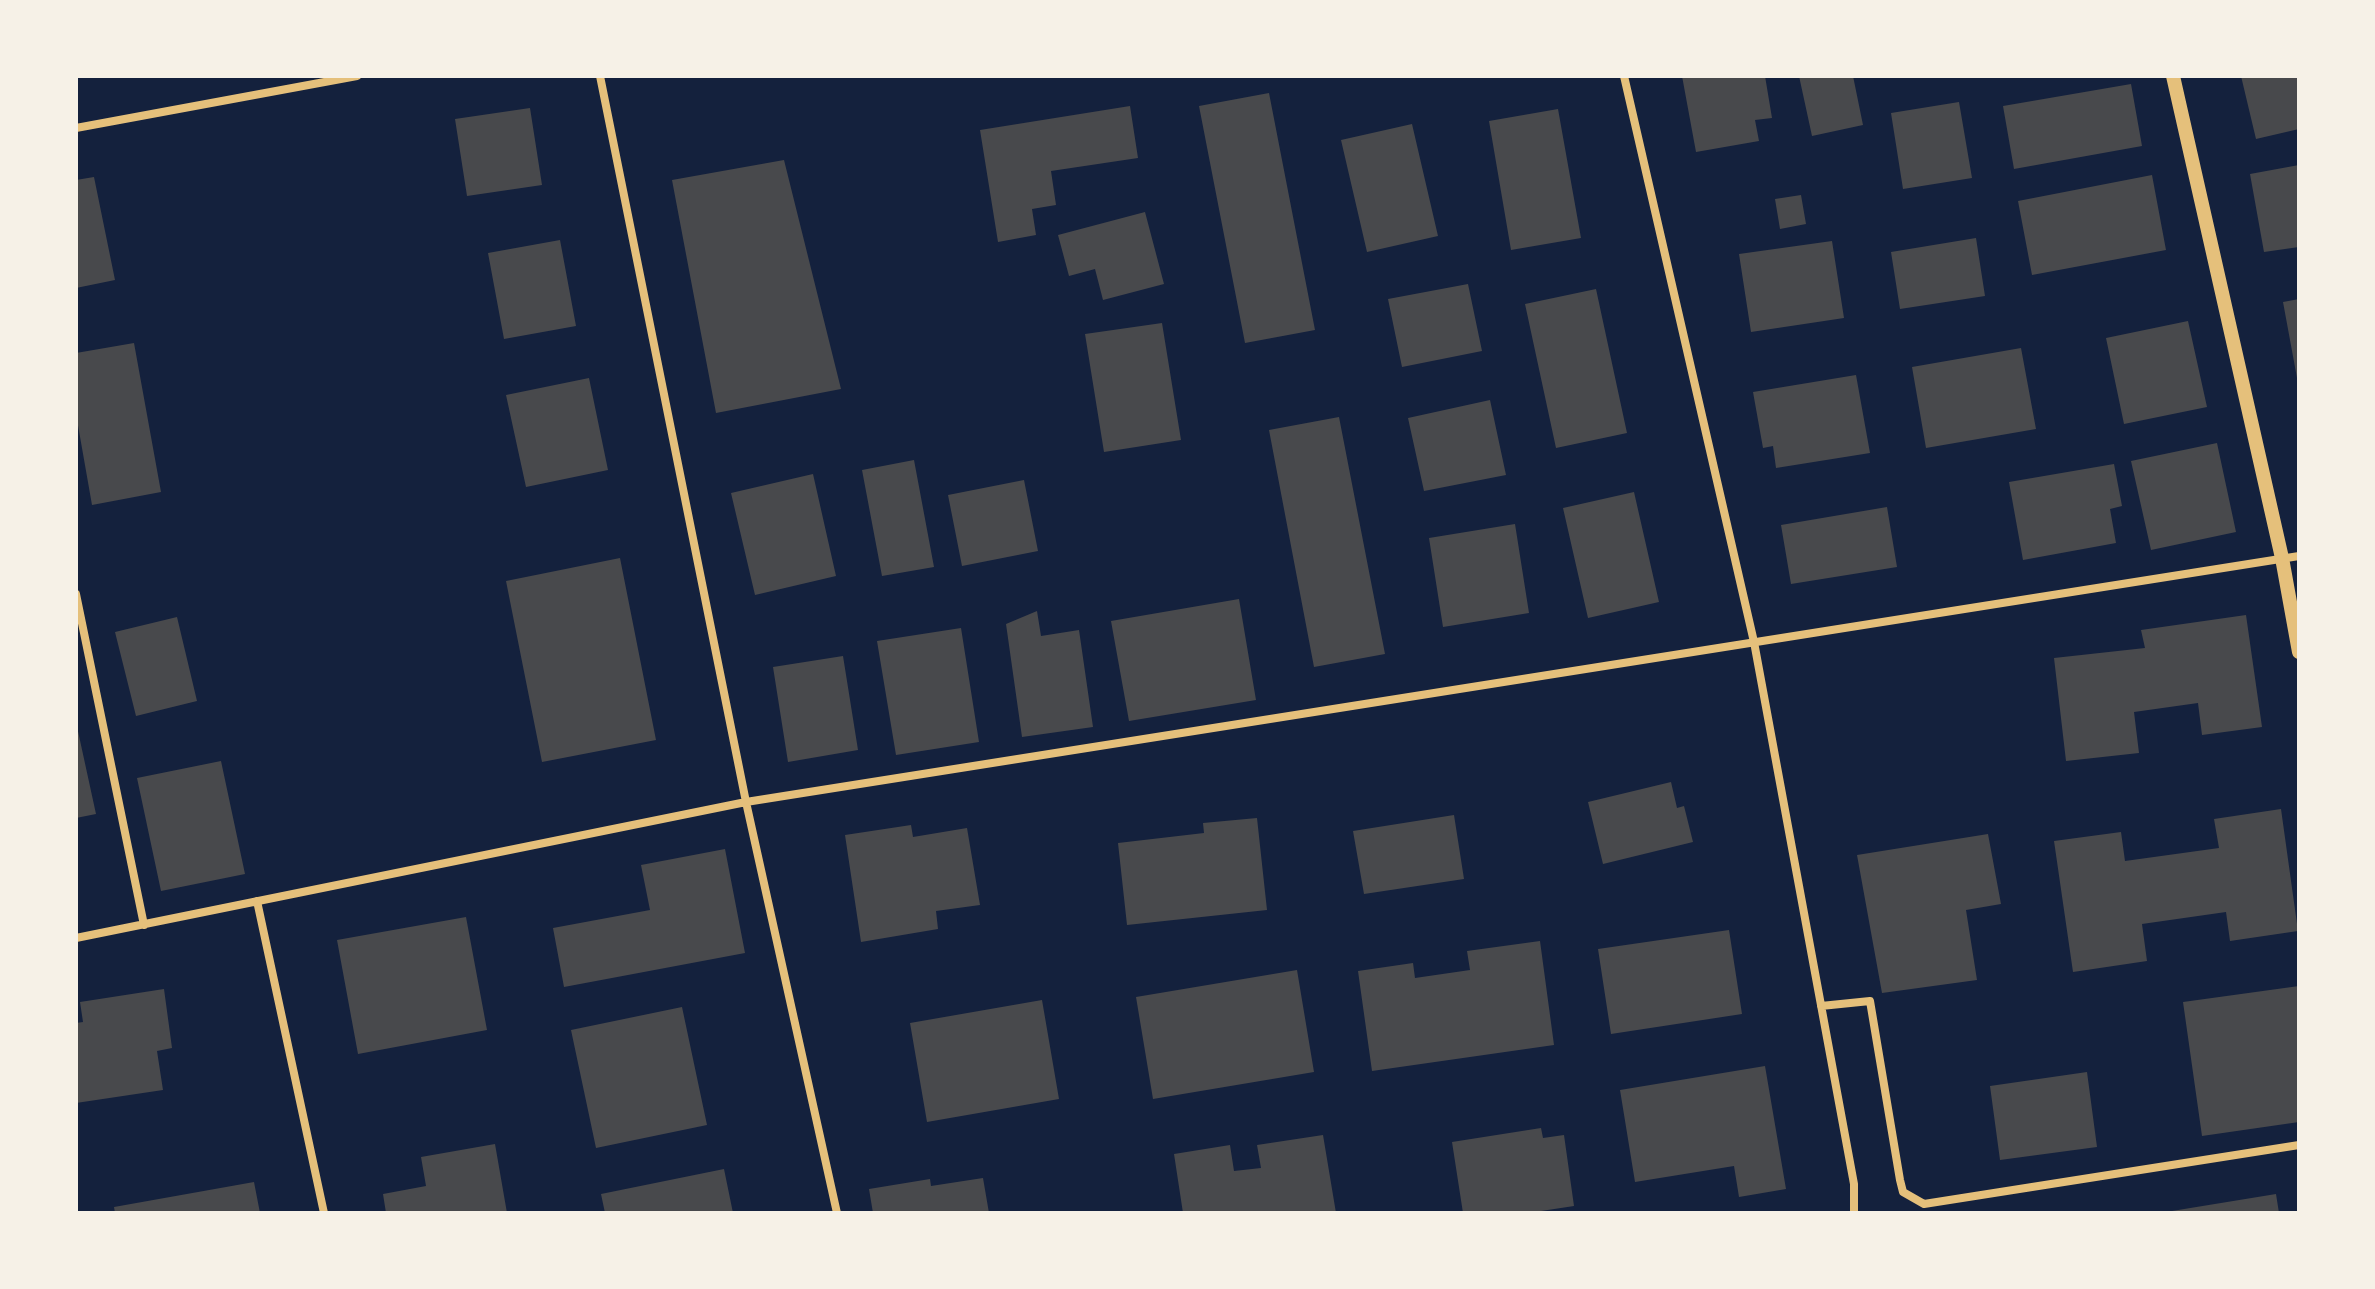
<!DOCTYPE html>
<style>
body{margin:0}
#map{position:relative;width:2375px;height:1289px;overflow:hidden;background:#14213d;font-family:Georgia,serif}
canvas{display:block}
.frame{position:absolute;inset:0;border:78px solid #f6f1e7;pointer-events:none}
</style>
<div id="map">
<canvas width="2375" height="1289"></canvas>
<div class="frame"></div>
</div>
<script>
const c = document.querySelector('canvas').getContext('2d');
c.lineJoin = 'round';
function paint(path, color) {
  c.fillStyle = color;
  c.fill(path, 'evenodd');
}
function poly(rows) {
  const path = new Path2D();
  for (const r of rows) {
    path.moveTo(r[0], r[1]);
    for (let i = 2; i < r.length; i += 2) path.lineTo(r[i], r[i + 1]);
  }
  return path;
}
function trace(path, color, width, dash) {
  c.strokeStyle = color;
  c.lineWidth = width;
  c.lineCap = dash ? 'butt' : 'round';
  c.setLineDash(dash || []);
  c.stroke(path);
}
paint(poly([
 [1682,76,1765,76,1772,118,1755,120,1759,141,1696,152],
 [1799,76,1853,76,1863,125,1812,136],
 [2241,76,2299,76,2299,129,2256,139],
 [2131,84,2142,146,2014,169,2003,106],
 [1269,93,1315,330,1245,343,1199,106],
 [1959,102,1972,178,1903,189,1891,113],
 [1130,106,1138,158,1051,171,1056,205,1032,209,1036,235,998,242,980,130],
 [530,108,542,185,467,196,455,119],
 [1558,109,1581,238,1511,250,1489,121],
 [1412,124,1438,236,1367,252,1341,140],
 [784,160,841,389,716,413,672,180],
 [2299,165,2299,247,2264,252,2250,174],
 [2152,175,2166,250,2032,275,2018,201],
 [94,177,115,280,76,288,76,180],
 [1801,195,1806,224,1780,229,1775,199],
 [1145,212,1164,284,1103,300,1095,269,1069,276,1058,235],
 [1976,238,1985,296,1900,309,1891,252],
 [560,240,576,326,504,339,488,253],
 [1832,241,1844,318,1751,332,1739,254],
 [1468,284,1482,351,1402,367,1388,299],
 [1596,289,1627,433,1556,448,1525,304],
 [2299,299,2299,378,2297,378,2283,302],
 [2188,321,2207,407,2124,424,2106,338],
 [1162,323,1181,440,1104,452,1085,334],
 [134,343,161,492,92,505,76,414,76,353],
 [2021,348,2036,429,1926,448,1912,367],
 [1856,375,1870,453,1776,468,1773,446,1763,448,1753,392],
 [589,378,608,470,526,487,506,395],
 [1490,400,1506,475,1424,491,1408,418],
 [1339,417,1385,654,1314,667,1269,430],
 [2217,443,2236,532,2151,550,2131,461],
 [914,460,934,567,882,576,862,470],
 [2114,464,2122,506,2110,509,2116,543,2023,560,2009,482],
 [813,474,836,576,755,595,731,493],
 [1024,480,1038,551,962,566,948,495],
 [1634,492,1659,602,1588,618,1563,508],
 [1887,507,1897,567,1791,584,1781,525],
 [1515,524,1529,613,1443,627,1429,538],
 [620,558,656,740,542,762,506,581],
 [1239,599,1256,700,1129,721,1111,621],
 [1037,611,1041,636,1079,630,1093,727,1022,737,1006,624],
 [2246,615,2262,727,2202,735,2198,703,2134,712,2139,753,2066,761,2054,658,2145,648,2141,630],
 [177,617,197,701,136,716,115,632],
 [961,628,979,742,896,755,877,641],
 [843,656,858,750,788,762,773,667],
 [76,722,96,814,76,818],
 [221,761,245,874,161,891,137,778],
 [1671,782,1677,808,1684,806,1693,842,1603,864,1588,802],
 [2281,809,2298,931,2230,941,2226,912,2142,924,2147,961,2073,972,2054,841,2121,832,2125,861,2219,848,2214,819],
 [1454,815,1464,879,1364,894,1353,831],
 [1257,818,1267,910,1127,925,1118,843,1204,833,1203,823],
 [911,825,913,837,967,828,980,905,936,911,938,929,861,942,845,835],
 [1988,834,2001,904,1966,910,1977,980,1882,993,1857,855],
 [725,849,745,953,564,987,553,928,650,910,641,865],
 [466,917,487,1030,358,1054,337,940],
 [1729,930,1742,1014,1611,1034,1598,949],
 [1540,941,1554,1045,1372,1071,1358,971,1413,963,1415,978,1470,970,1467,951],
 [1297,970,1314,1072,1153,1099,1136,997],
 [2299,986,2299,1122,2202,1136,2183,1002],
 [164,989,172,1048,157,1051,163,1090,76,1103,76,1023,83,1022,80,1002],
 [1042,1000,1059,1099,927,1122,910,1023],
 [682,1007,707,1125,596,1148,571,1030],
 [1765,1066,1786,1189,1739,1197,1734,1166,1635,1182,1620,1090],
 [2087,1072,2097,1147,2000,1160,1990,1086],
 [1541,1128,1543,1138,1564,1135,1574,1206,1528,1213,1463,1213,1452,1142],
 [1323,1135,1336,1213,1183,1213,1174,1154,1230,1145,1234,1171,1261,1168,1257,1145],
 [495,1144,507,1213,386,1213,383,1194,426,1186,421,1157],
 [724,1169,733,1213,605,1213,601,1194],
 [983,1178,989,1213,873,1213,869,1189,930,1179,931,1186],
 [254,1182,260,1213,115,1213,114,1207],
 [2276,1194,2279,1213,2172,1213,2172,1211]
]), '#48494c');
trace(poly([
 [600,76,746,802,837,1213],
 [1624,76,1754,642,1854,1184,1854,1213],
 [76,128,357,76],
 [76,594,144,925],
 [257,901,324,1213],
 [76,938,746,802,2299,556],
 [1821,1006,1870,1001,1900,1180,1903,1192,1924,1204,2299,1145]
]), '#e5c07b', 8);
trace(poly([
 [2173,76,2282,558,2299,652]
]), '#e5c07b', 14);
</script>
